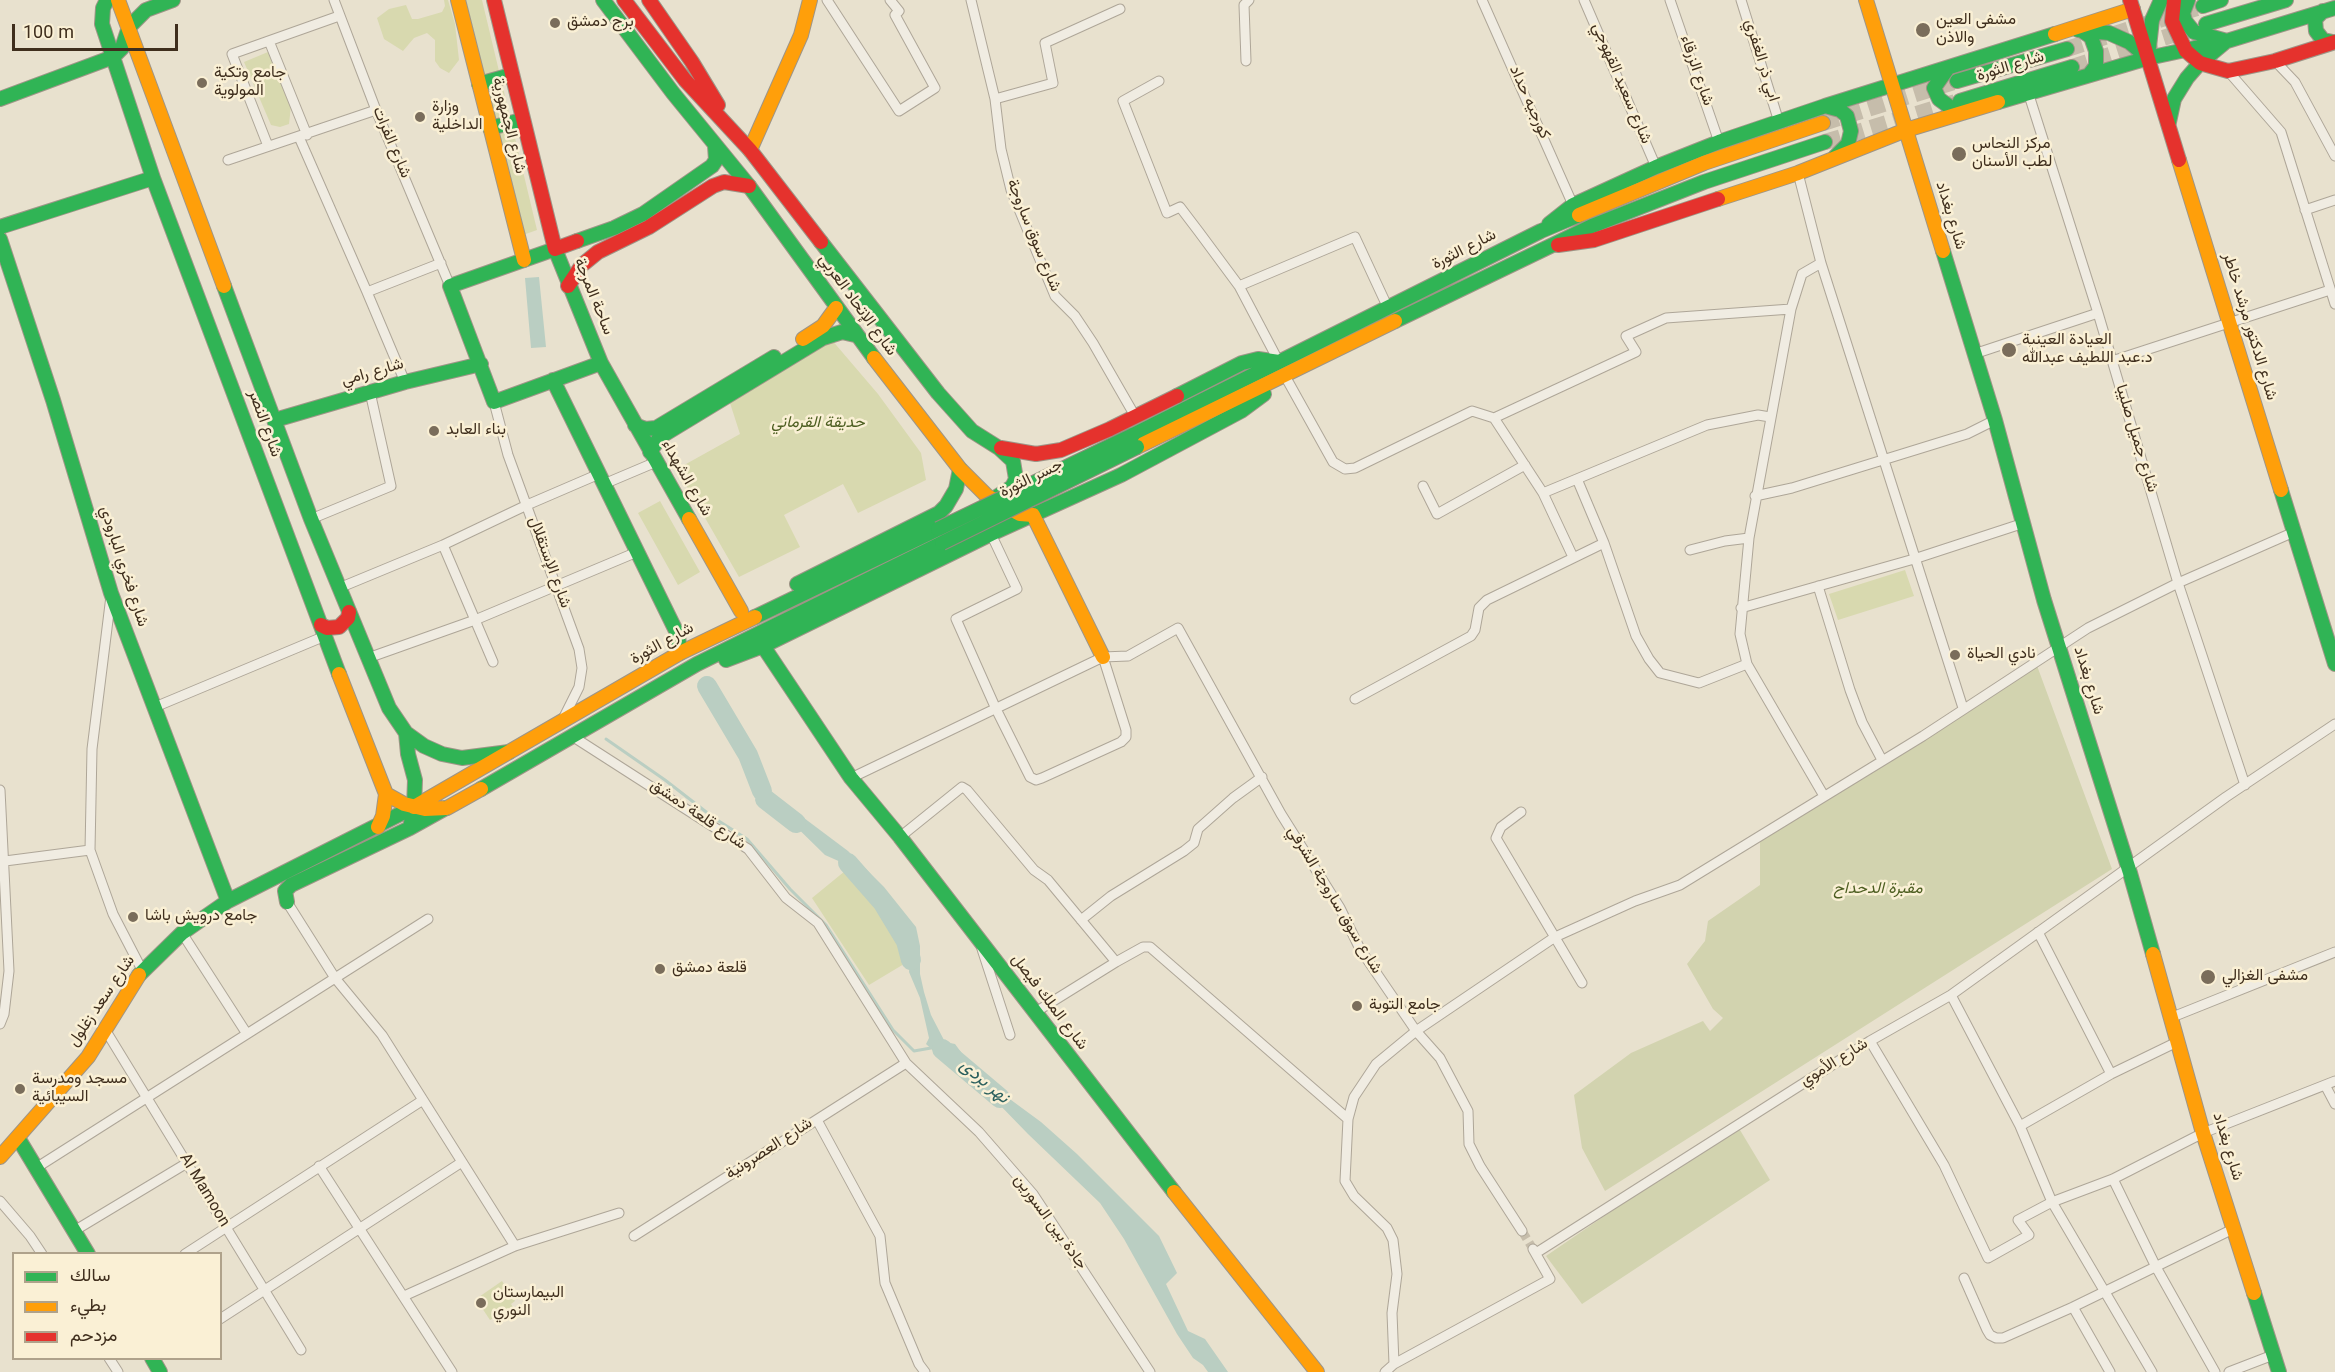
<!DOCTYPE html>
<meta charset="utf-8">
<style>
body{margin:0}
#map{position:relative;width:2335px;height:1372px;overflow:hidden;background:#e8e1ce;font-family:Georgia,Vazirmatn,serif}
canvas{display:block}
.legend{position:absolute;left:12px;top:1252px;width:210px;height:108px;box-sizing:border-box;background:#faf0d5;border:2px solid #afa28b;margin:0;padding:8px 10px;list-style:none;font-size:18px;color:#3f2e1d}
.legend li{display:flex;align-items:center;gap:12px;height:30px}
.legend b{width:30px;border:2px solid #afa28b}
.scale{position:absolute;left:12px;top:24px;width:166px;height:27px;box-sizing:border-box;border:3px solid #3f2e1d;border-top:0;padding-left:8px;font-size:18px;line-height:21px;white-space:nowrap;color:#3f2e1d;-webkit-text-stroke:4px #faf0d5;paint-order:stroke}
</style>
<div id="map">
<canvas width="2335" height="1372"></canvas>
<ul class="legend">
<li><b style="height:8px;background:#30b455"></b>سالك</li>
<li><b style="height:8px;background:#ff9f0a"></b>بطيء</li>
<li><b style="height:8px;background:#e5322d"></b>مزدحم</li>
</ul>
<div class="scale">100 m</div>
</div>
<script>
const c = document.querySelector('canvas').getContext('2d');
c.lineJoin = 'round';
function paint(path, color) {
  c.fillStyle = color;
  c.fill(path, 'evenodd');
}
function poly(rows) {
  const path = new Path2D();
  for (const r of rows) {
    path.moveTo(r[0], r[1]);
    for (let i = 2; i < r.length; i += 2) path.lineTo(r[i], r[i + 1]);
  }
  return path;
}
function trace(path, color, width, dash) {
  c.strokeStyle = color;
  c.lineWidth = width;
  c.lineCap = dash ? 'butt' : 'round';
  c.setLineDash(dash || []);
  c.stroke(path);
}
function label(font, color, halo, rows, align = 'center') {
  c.font = font + ' Georgia,Vazirmatn,serif';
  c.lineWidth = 5;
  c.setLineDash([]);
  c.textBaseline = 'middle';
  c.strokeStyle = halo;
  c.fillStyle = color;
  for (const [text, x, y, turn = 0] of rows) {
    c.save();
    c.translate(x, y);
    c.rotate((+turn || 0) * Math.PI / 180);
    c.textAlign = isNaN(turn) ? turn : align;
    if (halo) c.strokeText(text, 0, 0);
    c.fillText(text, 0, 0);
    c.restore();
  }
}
paint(poly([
 [444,0,448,0,455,24,459,60,449,73,440,68,435,61,435,40,427,33,414,38,403,51,384,39,377,18,389,9,406,5,412,19,418,19,442,12,445,6],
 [466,0,482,0,537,230,523,235],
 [268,52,291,106,289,124,280,127,271,125,244,62],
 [831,339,878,394,921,453,926,480,858,513,843,484,784,515,800,547,739,577,677,469,740,434,730,403],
 [660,501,700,572,678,585,638,513],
 [1905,570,1914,596,1838,620,1829,594],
 [845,871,864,887,901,942,904,964,869,985,812,898],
 [502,1281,515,1301,511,1304,513,1307,490,1320,476,1299]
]), '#d8d9af');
paint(poly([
 [2036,663,2112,869,1605,1191,1582,1148,1574,1095,1631,1053,1703,1021,1710,1031,1723,1018,1713,1009,1687,964,1705,941,1708,921,1760,885,1760,838],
 [1737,1125,1770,1180,1582,1304,1546,1256]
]), '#d2d3af');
paint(poly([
 [539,277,546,347,531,348,525,278],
 [784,803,848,851,884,887,916,927,920,946,920,974,924,992,931,1015,945,1042,955,1044,964,1056,961,1065,952,1068,926,1044,929,1038,920,998,909,972,910,959,906,941,883,903,852,867,825,855,776,807],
 [987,1077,1007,1097,1041,1122,1077,1154,1159,1236,1177,1273,1166,1284,1188,1331,1205,1339,1228,1372,1208,1372,1203,1365,1193,1358,1177,1334,1124,1239,1100,1203,1028,1134,994,1099,976,1088]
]), '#bacec2');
trace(poly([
 [606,739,665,780,714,818,747,839,790,889,826,925,893,1030,914,1051,931,1048]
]), '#bacec2', 3);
trace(poly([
 [707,686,748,755,762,791],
 [765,799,796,823],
 [848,863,883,903,906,941,911,960],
 [942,1049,1000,1098]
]), '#bacec2', 20);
trace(poly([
 [1522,1231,1533,1249]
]), '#c6bdab', 9, [9, 4.5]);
trace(poly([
 [2067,49,2203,6],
 [2072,67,2191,29],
 [1823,123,1957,81],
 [1825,142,1959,101]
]), '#c6bdab', 16, [16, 8]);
const street = poly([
 [334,0,376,110,450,286],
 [827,0,899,111,935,88,895,15,899,11,890,0],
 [971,0,995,99,1001,149,1011,190,1055,296,1075,316,1093,343,1135,416],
 [1482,0,1573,205],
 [1584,0,1656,167],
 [1670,0,1719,142],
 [1741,0,1779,122],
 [269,41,307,135],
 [1246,61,1244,5,1249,0],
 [2275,61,2295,82,2335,156],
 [2228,71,2281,132,2335,304],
 [1159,81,1123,101,1167,213,1180,207,1199,232,1239,286,1279,362],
 [2028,92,2098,313,2178,583,2245,785],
 [995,99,1053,83,1045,43,1120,9],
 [299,137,367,292],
 [268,146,232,54,339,16],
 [228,160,376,110],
 [1798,173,1821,263,1963,708],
 [2305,210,2335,200],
 [1821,263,1802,274,1791,309,1749,538,1740,634,1747,664,1824,796],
 [1239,286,1355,237,1388,308],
 [1974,354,2098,313],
 [2112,361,2330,290],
 [1285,376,1333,462,1345,469,1355,468,1472,411,1494,418,1543,493,1573,557],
 [405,382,367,292,441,263],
 [494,402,508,455,579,649,582,668,579,687,564,717],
 [1494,418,1636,352,1626,336,1666,318,1791,309],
 [1577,479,1604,543,1636,636,1649,659,1660,673,1699,683,1747,664],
 [604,484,656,462],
 [1423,486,1437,514,1525,465],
 [1543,493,1707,425,1758,415,1770,417],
 [1755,496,1792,488,1967,434,1995,420],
 [311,519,391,486,370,392],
 [991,534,1017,589,956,619,996,709,1030,777,1036,780,1042,778,1121,742,1126,737,1126,730,1103,657],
 [443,545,493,662],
 [1690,550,1725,541,1749,538],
 [1818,586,1850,690,1862,722,1882,760],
 [339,588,443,545,527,505,599,474],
 [111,596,92,749,90,850,113,914,142,970],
 [1741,608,1914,559,2021,524],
 [368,658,475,620,637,552],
 [1355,699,1471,636,1475,630,1479,608,1487,600,1604,543],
 [155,707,325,636],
 [572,736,748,849,786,898,818,923,906,1063,979,1132,1033,1194,1150,1372],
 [851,778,1103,657,1128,656,1178,628,1281,814,1340,908,1360,949,1416,1031,1440,1058,1468,1111,1469,1144,1480,1166,1522,1231],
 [0,790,9,971,4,1014,0,1024],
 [1521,812,1501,827,1496,838,1582,983],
 [900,837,962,787,967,790,1034,870,1048,880,1116,962],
 [5,861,90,850],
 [287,902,335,978,382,1035,515,1246],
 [1081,920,1111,896,1184,851,1194,843,1198,829,1233,798,1262,777],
 [2038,932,2111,1074],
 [182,933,247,1034],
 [982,949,1010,1035],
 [1951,995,2020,1126,2052,1202,2152,1372],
 [1034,1013,1116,962,1143,947,1150,947,1348,1119],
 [2170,1018,2335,952],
 [106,1031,301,1350],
 [1870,1041,1944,1165,1988,1258,2029,1235,2018,1220,2052,1202,2113,1179,2203,1133,2335,1081],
 [2325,1085,2335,1104],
 [817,1120,880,1236,885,1283,919,1364,925,1372],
 [2020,1126,2111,1074,2177,1042],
 [319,1166,452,1372],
 [36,1168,428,919],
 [2113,1179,2156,1267,2215,1372],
 [0,1201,30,1236,42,1254],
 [74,1231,187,1163],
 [634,1236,906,1063],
 [1536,1253,1870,1041,1951,995,2226,797,2335,724],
 [185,1254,423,1100],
 [1964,1278,1987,1330,1990,1335,1996,1338,2003,1338,2073,1307,2233,1229],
 [404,1296,515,1246,619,1213],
 [2073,1307,2110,1372],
 [220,1319,462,1162],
 [109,1358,118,1372],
 [1394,1364,1550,1279,1533,1249],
 [1385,1372,1394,1364,1392,1313,1397,1274,1393,1240,1387,1228,1354,1196,1345,1181,1348,1119,1354,1097,1376,1064,1416,1031,1555,937,1635,901,1680,885,1923,736,2088,628,2178,583,2294,532],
 [2229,1372,2273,1355]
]);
const fast = poly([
 [107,0,103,8,102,24,153,178,339,674],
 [603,0,673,93,749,186,874,358],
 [2188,0,2183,13,2185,21,2194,32,2227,41],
 [2203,6,2221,0],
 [2323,11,2315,19,2316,31,2323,40,2333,42],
 [2206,24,2286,0],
 [129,27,146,10,173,0],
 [2078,30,2109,33,2129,42,2148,58],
 [2081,30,2091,37,2096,51,2096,66,2089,75],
 [2148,56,2152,20,2161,0],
 [1948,68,1934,88,1939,99,1958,113],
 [1957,81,2067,49],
 [479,84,511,75],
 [0,99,113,57,122,48,129,27],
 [1960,101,2072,67],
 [1998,102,2148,58,2227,41,2335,8],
 [1825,106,1840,110,1847,116,1851,131,1848,144,1835,157],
 [2169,122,2174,99,2187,78,2200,63,2224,43],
 [490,128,522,120],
 [1549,224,1573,205,1656,167,1719,142,1825,106,2055,34],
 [0,227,153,178],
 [0,239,53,400,111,593,228,901],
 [577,241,614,228,643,214,712,166,716,160,715,146],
 [821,242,938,393,972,431,999,448,1013,461,1016,479,1012,487,998,496],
 [1943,251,1995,420,2044,600,2130,873,2153,954],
 [224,286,311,519,389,708,406,733,424,746,442,754,462,758,509,752],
 [1395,321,1592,226,1704,182,1825,142],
 [601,363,494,402,450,286,555,249,601,363,689,519],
 [553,380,678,635,680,653],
 [1177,396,1242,363,1258,359,1279,362],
 [275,420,405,382,481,364],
 [635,425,645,429,656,428,774,357],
 [1133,435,1541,231,1579,215],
 [650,452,660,437,823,338,842,332,855,335],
 [2281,490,2335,664],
 [797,584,939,513,946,506,956,489,960,469],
 [755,617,938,529],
 [763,646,851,778,900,837,1174,1192],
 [726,660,763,646,991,534,1121,475,1241,411,1264,394],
 [406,733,408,754,415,780,414,807,410,828],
 [481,789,697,664,942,543],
 [287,902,285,891,291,885,410,828,446,808],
 [139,975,182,933,228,901,414,807],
 [18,1138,88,1254],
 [2254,1293,2279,1372],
 [152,1358,160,1372]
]);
const slow = poly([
 [118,0,224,286],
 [458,0,524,260],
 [1866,0,1943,251],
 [2055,34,2133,9],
 [750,150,801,35,810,0],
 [2179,160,2281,490],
 [1718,199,1798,173,1906,130,1998,102],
 [1579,215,1704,163,1823,123],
 [803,339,823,326,836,308],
 [874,358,960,469,987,496,1020,514,1033,515],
 [1137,447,1395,321],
 [1033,515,1103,657],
 [689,519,741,611],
 [339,674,386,794,404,804,425,809,447,808,481,789],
 [414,807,680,653,755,617],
 [378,827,383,816,386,794],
 [2153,954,2203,1133,2254,1293],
 [0,1157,88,1057,139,975],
 [1174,1192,1317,1372]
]);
const jam = poly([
 [494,0,555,249,577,241],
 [624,0,685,80,750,150,821,242],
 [649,0,692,62,718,105],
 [2130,0,2179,160],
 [2174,0,2172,21,2186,51,2200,63,2228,71,2275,61,2335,42],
 [1558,245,1594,240,1718,199],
 [568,286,582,265,598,252,649,227,713,186,724,182,749,186],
 [1001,448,1036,454,1061,450,1110,429,1177,396],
 [321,625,327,628,339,627,348,618,349,612]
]);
trace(street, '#aea698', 11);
trace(fast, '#9e9587', 16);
trace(slow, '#9e9587', 16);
trace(jam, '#9e9587', 16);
trace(street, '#f0ece2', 9);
trace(fast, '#30b455', 14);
trace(slow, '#ff9f0a', 14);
trace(jam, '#e5322d', 14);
const fastBridge = poly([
 [938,529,1133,435],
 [942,543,1137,447]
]);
trace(fastBridge, '#938b7e', 16, []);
trace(fastBridge, '#30b455', 14);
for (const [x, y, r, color] of [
 [555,23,6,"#7a6d5b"],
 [1923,30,8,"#7a6d5b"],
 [202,83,6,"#7a6d5b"],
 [420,117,6,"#7a6d5b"],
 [1959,154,8,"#7a6d5b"],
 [2009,350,8,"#7a6d5b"],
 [434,431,6,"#7a6d5b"],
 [1955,655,6,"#7a6d5b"],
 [133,917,6,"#7a6d5b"],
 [660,969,6,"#7a6d5b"],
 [2208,977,8,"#7a6d5b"],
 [1357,1006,6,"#7a6d5b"],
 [20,1089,6,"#7a6d5b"],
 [481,1303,6,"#7a6d5b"]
]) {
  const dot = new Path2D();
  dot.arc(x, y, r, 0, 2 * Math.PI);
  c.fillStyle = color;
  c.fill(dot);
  trace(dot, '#faf0d5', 2);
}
label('16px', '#3f2e1d', '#faf0d5', [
 ["مشفى العين",1936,21],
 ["والاذن",1936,39],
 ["برج دمشق",567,23],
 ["جامع وتكية",214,74],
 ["المولوية",214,92],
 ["وزارة",432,108],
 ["الداخلية",432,126],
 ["مركز النحاس",1972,145],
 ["لطب الأسنان",1972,163],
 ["العيادة العينية",2022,341],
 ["د.عبد اللطيف عبدالله",2022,359],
 ["بناء العابد",446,431],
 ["نادي الحياة",1967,655],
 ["جامع درويش باشا",145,917],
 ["قلعة دمشق",672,969],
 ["مشفى الغزالي",2222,977],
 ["جامع التوبة",1369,1006],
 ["مسجد ومدرسة",32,1080],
 ["السيبائية",32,1098],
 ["البيمارستان",493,1294],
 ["النوري",493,1312]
], 'left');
label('16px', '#3f2e1d', '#faf0d5', [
 ["ابي ذر الغفري",1760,61,73],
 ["شارع الثورة",2011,68,-17],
 ["شارع الزرقاء",1695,71,71],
 ["شارع سعيد القهوجي",1620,84,67],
 ["كورجيه حداد",1528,103,66],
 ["شارع الجمهورية",507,126,76],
 ["شارع الفرات",390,143,67],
 ["شارع بغداد",1949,216,73],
 ["شارع سوق ساروجة",1032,236,68],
 ["شارع الثورة",1465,251,-27],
 ["ساحة المرجة",592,297,68],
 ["شارع الإتحاد العربي",856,306,54],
 ["شارع الدكتور مرشد خاطر",2248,327,73],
 ["شارع رامي",373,374,-16],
 ["شارع النصر",263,424,70],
 ["شارع جميل صليبا",2135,439,73],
 ["شارع الشهداء",685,479,60],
 ["جسر الثورة",1032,480,-26],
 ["شارع الإستقلال",548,563,70],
 ["شارع فخري البارودي",122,567,72],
 ["شارع الثورة",663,645,-29],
 ["شارع بغداد",2087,681,73],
 ["شارع قلعة دمشق",697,816,34],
 ["شارع سوق ساروجة الشرقي",1333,901,59],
 ["شارع سعد زغلول",103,1002,-56],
 ["شارع الملك فيصل",1048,1003,53],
 ["شارع الأموي",1835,1064,-32],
 ["شارع بغداد",2226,1147,73],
 ["شارع العصرونية",770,1150,-33],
 ["Al Mamoon",203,1191,59],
 ["جادة بين السورين",1049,1223,54]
]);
label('italic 16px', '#4d5e21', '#faf0d5', [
 ["حديقة القرماني",818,424],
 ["مقبرة الدحداح",1878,890]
]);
label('italic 18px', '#2b605e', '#faf0d5', [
 ["نهر بردى",983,1083,40]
]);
</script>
